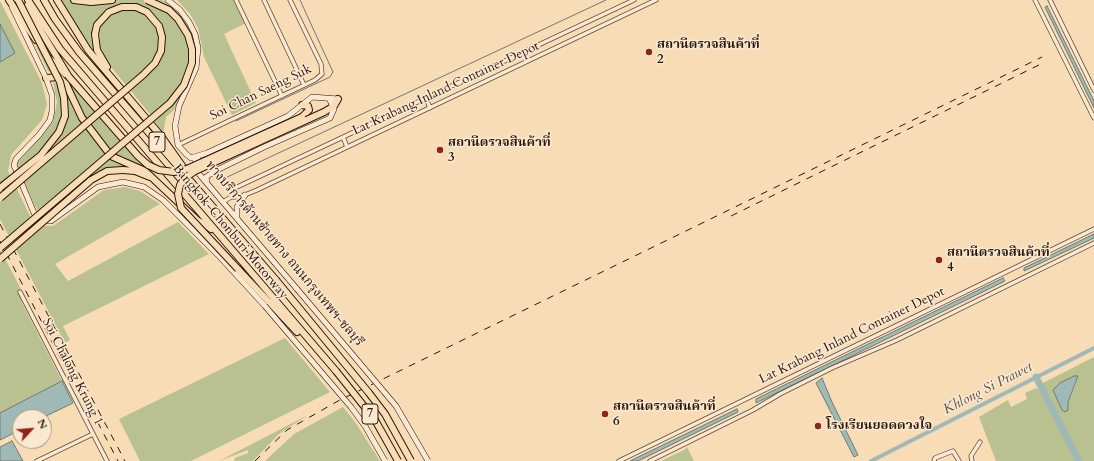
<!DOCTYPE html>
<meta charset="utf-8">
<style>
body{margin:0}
#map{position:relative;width:1094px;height:461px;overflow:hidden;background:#f7dcb6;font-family:Cardo,serif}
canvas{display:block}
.north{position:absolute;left:12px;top:409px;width:40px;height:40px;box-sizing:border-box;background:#fae8d0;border:1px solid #a79482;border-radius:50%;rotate:64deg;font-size:11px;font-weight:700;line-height:16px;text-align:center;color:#2a170d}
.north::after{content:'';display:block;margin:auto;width:14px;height:18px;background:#8f2418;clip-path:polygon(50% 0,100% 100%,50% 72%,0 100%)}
</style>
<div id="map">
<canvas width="1094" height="461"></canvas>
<div class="north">N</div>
</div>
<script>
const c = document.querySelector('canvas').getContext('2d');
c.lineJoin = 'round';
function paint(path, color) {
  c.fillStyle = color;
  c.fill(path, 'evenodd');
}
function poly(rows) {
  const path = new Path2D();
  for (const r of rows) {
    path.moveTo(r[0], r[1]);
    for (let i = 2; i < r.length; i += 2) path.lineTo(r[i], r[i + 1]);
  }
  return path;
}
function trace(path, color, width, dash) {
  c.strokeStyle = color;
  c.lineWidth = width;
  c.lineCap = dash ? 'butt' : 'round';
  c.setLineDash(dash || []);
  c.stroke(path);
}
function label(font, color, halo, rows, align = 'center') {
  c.font = font + ' Cardo,"Noto Serif Thai",serif';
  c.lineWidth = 3;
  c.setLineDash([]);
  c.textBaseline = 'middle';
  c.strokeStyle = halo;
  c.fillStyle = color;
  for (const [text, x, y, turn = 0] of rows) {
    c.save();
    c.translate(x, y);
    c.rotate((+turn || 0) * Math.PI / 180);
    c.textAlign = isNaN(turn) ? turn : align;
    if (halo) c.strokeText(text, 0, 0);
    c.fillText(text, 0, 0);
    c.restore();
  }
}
paint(poly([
 [60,0,162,0,173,7,185,20,194,40,196,59,184,91,174,110,166,117,163,134,150,114,106,61,100,47,100,35,92,34,94,54],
 [177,0,235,0,246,23,224,34,256,103,232,115,204,57,198,28,190,14],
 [0,1,42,83,47,104,42,120,11,155,8,171,30,216,46,226,53,226,104,190,125,187,140,191,160,204,55,264,68,281,178,222,209,254,63,326,70,340,65,343,0,219,0,62,15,53,0,24],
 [35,44,135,159,165,181,149,170,116,155,105,144,83,117,66,81,48,71],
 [53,82,65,89,74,111,112,161,126,166,111,168,97,172,87,178,47,214,39,212,34,204,18,167,18,162,53,122,57,102],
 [0,249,26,299,21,301,62,381,0,413],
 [285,338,330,392,191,461,140,461,119,419],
 [1094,357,1094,461,1082,461,1043,387,1043,383],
 [1074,376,1078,376,1075,386,1068,402,1062,410,1053,390,1060,383],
 [1036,388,1041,392,1077,461,996,461,979,417,1008,400,1011,407,1027,399,1025,393],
 [343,407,355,422,380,461,265,461,294,434],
 [308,415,279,434,253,461,234,461,235,458,248,453,248,450,219,461],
 [687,447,694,461,661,461,684,450]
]), '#b9c191');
const water = poly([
 [1047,6,1094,101,1094,108,1045,7,1047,6],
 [0,24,15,53,0,62,0,24],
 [1094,234,1094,238,1024,271,1024,268,1094,234],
 [1003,278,1005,281,756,403,756,399,1003,278],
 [1074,376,1078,376,1068,402,1068,410,1065,412,1062,410,1053,390,1060,383,1074,376],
 [822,378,832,402,858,455,854,457,816,383,822,378],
 [62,381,73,403,44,417,20,417,20,430,0,440,0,413,62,381],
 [737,409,738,412,638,461,630,461,737,409],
 [12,441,23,461,0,461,0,447,12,441]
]);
paint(water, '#9fbab6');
trace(water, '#707972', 1);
trace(poly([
 [236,121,330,77,333,72,300,0],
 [223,179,606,0]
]), '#707972', 1);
trace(poly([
 [871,461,1094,348]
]), '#9fbab6', 4);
trace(poly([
 [1036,377,1079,461]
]), '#9fbab6', 7);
const minor = poly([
 [236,0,282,96],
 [264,0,304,85],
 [1035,0,1094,118],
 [1050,0,1094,90],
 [426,98,430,108],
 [343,137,347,147],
 [178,145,315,80,322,74,321,64,290,0],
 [231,197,235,188,634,0],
 [223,202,231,197,240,197,257,190,656,0],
 [20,292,107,461],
 [37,461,93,434],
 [619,461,1094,229],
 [650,461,753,410,780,394,832,368,897,340,1094,243],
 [934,461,935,458,953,451,959,461],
 [972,461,971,456,980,442]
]);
const secondary = poly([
 [168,0,180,10,189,22,195,34,198,48,196,68,179,106,175,126,178,145,186,154,191,158,207,153,288,116,312,97,338,99],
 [12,7,46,78,52,95,52,111,50,120,39,135,16,159,14,165,34,213,47,221,51,221,98,187,123,182,144,187,163,200,220,257,265,306],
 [198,157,195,161,195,164,199,174,297,289],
 [207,183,206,177,215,171,264,147,330,118,334,109,329,98],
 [237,217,237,207,245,195]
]);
const motorway = poly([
 [9,0,36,40],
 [28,0,60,49,336,371],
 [44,0,55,19,79,52,276,280],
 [57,0,88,50,161,136,183,167],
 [74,0,91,2,112,0],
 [28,5,33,18,69,77,138,156],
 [95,34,97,50,107,67],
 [50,59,65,74],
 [46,78,59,77,66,84,82,118,111,156,145,171,197,220,211,229],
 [324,112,334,106,338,99],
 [302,117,309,110,308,106,302,105],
 [123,170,135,171,150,177],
 [238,269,297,332]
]);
trace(minor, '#5d4837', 5);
trace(secondary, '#2a170d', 6);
trace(motorway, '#2a170d', 8);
trace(minor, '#fae8d0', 3.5);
trace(secondary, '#fae8d0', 5);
trace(motorway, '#f7dcb6', 6);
trace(poly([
 [731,216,1045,62],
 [0,224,125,461],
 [0,241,65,367],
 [65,360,118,461],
 [255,461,287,430,338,401,1042,57]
]), '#2a170d', 1, [7, 7]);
const secondaryBridge = poly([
 [297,289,396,406,428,461],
 [265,306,351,407,365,426,385,461]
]);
const motorwayBridge = poly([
 [138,156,148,165,159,170,174,172,187,169,302,117],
 [0,188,41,155,59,132,65,116,64,98,60,82,18,0],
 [0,198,143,75,155,63,161,51,162,37,159,26,147,12,136,7,122,7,109,12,97,25,95,34],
 [0,248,170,103,184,85,192,63,192,49,188,35,178,19,169,10,147,0],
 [0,259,91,180,107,171,123,170],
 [238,269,181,208,178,194,180,185,185,178,195,171,324,112],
 [276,280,369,393,385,414,411,461],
 [336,371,375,420,398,461]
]);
trace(secondaryBridge, '#2a170d', 6, []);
trace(motorwayBridge, '#2a170d', 8, []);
trace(secondaryBridge, '#fae8d0', 5);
trace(motorwayBridge, '#f7dcb6', 6);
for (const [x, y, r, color] of [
 [649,52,4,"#8f2418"],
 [440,150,4,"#8f2418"],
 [939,260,4,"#8f2418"],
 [605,414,4,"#8f2418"],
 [818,426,4,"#8f2418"]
]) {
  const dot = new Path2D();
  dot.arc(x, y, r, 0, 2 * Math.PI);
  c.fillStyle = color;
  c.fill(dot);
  trace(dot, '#fae8d0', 1.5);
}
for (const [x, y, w] of [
 [157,142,16],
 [370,414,16]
]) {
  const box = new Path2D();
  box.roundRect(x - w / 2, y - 10, w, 20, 3);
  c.fillStyle = '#fae8d0';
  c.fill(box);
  trace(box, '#2a170d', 1);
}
label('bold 12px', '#2a170d', null, [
 ["7",157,142],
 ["7",370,414]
]);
label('bold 13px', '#2a170d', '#fae8d0', [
 ["สถานีตรวจสินค้าที่",657,45],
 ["2",657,60],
 ["สถานีตรวจสินค้าที่",448,143],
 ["3",448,158],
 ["สถานีตรวจสินค้าที่",947,253],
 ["4",947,268],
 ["สถานีตรวจสินค้าที่",613,407],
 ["6",613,422],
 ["โรงเรียนยอดดวงใจ",826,426]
], 'left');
label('13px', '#2a170d', '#fae8d0', [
 ["Lat Krabang Inland Container Depot",446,89,-25],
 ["Soi Chan Saeng Suk",261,93,-26],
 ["Bangkok-Chonburi Motorway",230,232,50],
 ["ทางบริการด้านซ้ายทาง ถนนกรุงเทพฯ-ชลบุรี",284,254,50],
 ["Lat Krabang Inland Container Depot",852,336,-26],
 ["Soi Chalong Krung 1",72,372,63]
]);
label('italic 14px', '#535048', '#fae8d0', [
 ["Khlong Si Prawet",988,389,-27]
]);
</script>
